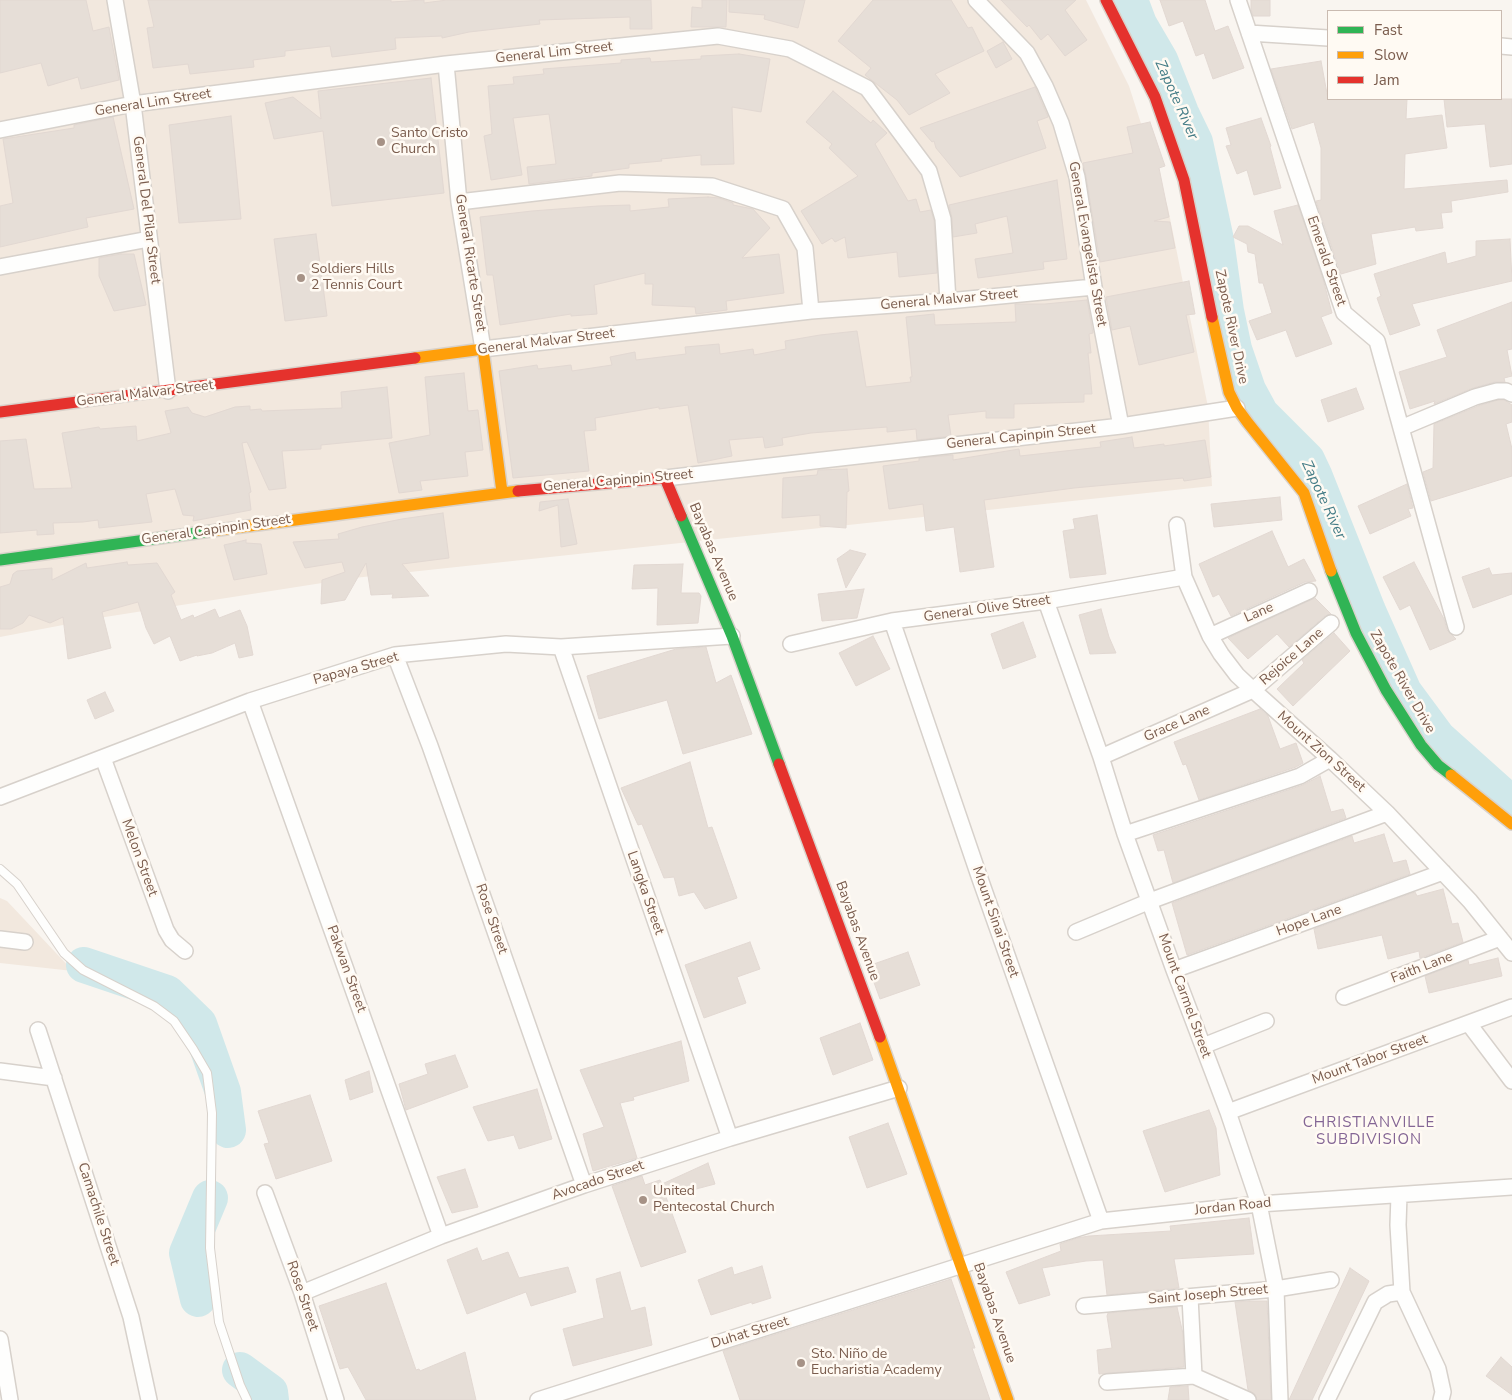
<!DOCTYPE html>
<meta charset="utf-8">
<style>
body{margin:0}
#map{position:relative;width:1512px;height:1400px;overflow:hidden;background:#f9f5f0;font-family:"Nunito Sans",sans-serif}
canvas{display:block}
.legend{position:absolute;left:1327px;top:10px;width:175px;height:90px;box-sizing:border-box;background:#fffaf3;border:1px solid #cabbb1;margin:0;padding:6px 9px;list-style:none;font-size:15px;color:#7a5c4d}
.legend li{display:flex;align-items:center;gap:10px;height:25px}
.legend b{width:25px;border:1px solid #cabbb1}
</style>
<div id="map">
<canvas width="1512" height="1400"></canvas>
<ul class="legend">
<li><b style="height:6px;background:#30b455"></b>Fast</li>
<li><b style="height:6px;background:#ff9f0a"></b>Slow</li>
<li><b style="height:6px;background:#e5322d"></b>Jam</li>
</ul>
</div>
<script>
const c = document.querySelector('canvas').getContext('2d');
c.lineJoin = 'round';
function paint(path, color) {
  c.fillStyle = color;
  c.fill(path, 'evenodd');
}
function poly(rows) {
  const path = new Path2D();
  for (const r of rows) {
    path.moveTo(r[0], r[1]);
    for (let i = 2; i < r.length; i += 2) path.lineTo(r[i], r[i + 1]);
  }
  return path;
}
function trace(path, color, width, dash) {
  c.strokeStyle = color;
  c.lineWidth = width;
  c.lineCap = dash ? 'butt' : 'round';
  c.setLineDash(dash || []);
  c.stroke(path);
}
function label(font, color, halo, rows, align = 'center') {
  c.font = font + ' "Nunito Sans",sans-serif';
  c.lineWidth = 5;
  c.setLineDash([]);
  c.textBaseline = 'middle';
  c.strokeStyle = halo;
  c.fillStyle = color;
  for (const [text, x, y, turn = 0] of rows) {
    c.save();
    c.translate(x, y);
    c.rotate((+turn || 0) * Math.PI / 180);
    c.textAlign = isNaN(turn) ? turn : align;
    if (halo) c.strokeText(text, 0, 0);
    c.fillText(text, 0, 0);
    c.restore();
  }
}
paint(poly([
 [0,0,1086,0,1129,86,1168,208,1208,407,1212,486,354,578,105,617,0,637],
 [0,898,7,901,73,971,0,963]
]), '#f2e8de');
trace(poly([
 [1130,0,1139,24,1160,60,1181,113,1195,142,1216,240,1226,311,1234,349,1248,390,1261,414,1307,460,1315,477,1368,611,1404,692,1438,738,1512,804],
 [84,965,167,993,199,1024,223,1092,228,1130],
 [198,1299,187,1253,210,1198],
 [240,1370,270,1392,271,1400]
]), '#d0e8ea', 36);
const building = poly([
 [0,0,86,0,93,31,109,27,119,80,81,89,78,77,48,86,41,63,0,73,0,0],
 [148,0,391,0,391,2,424,0,424,3,447,0,651,0,652,29,630,29,630,17,539,20,540,24,469,32,442,38,442,36,395,38,396,49,332,57,330,46,285,51,285,56,253,60,254,67,190,74,188,64,153,68,147,28,154,27,148,0],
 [702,0,727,0,726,27,691,27,692,7,702,8,702,0],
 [729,0,805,0,798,28,764,19,765,15,729,12,729,0],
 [873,0,951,0,968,28,972,27,984,51,935,74,950,93,909,115,897,100,865,75,871,68,838,41,873,0],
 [1001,0,1076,0,1065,10,1087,40,1065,56,1048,34,1041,40,1029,25,1027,27,1001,0],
 [1160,0,1205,0,1215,31,1228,26,1244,68,1213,79,1204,53,1196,56,1183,21,1169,26,1160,0],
 [1251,0,1270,0,1270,16,1253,16,1251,9,1251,0],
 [1003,42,1012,59,996,68,987,51,1003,42],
 [739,54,770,59,761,112,732,107,734,164,701,165,701,155,661,159,662,161,629,164,629,168,592,173,592,176,529,184,527,167,556,164,549,114,513,118,522,175,491,180,484,136,492,134,488,86,514,84,513,77,544,74,543,69,621,63,621,60,650,58,651,62,701,59,701,56,739,54],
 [1321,61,1328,99,1407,99,1406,119,1442,115,1447,148,1405,154,1404,189,1507,180,1508,192,1451,201,1452,212,1441,213,1443,228,1416,231,1415,227,1371,234,1376,264,1341,274,1316,201,1321,200,1321,148,1314,122,1292,129,1271,69,1321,61],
 [431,78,444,193,332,206,323,131,274,139,265,103,293,97,321,119,318,91,431,78],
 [1035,87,1048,117,1037,121,1046,148,960,177,936,148,934,141,932,142,920,128,1035,87],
 [833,91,871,123,873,120,887,133,875,144,908,201,916,199,920,212,931,210,934,221,937,273,899,277,897,252,848,258,845,237,835,242,832,238,822,244,801,211,858,176,829,148,832,144,806,122,833,91],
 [1444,99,1512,99,1512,164,1490,167,1485,124,1447,127,1444,99],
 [231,116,241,219,179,223,169,125,231,116],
 [113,117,134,209,86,218,88,227,0,247,0,206,13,203,3,139,74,128,74,125,113,117],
 [1261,118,1271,146,1270,147,1281,188,1254,195,1247,170,1237,174,1226,146,1231,145,1226,128,1261,118],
 [1150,122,1165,166,1159,168,1169,217,1154,221,1170,222,1175,248,1100,262,1086,176,1083,163,1133,153,1127,127,1150,122],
 [1057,180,1067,259,1043,262,1044,269,978,278,975,259,1013,253,1007,216,975,224,977,233,953,237,952,218,949,205,1057,180],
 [708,197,719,198,733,203,733,205,753,209,770,228,742,258,779,254,784,293,726,301,727,310,696,314,695,307,652,305,653,284,645,284,645,273,594,285,597,314,571,316,571,314,500,325,493,275,487,275,480,217,532,211,598,206,630,205,630,211,669,207,668,199,708,197],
 [1298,205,1323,279,1332,313,1321,317,1332,344,1296,357,1286,330,1257,340,1249,321,1272,313,1263,283,1259,283,1255,254,1248,252,1247,244,1233,237,1239,226,1248,226,1283,245,1274,211,1298,205],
 [316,234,327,316,285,321,274,239,316,234],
 [1510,239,1512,281,1412,304,1420,325,1390,335,1377,298,1381,296,1374,274,1445,252,1447,264,1476,256,1476,241,1510,239],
 [121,254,134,254,146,305,114,311,99,276,99,258,121,254],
 [1189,281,1195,314,1186,315,1194,352,1139,365,1130,326,1112,330,1106,297,1189,281],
 [1087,300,1093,333,1089,334,1091,353,1088,353,1092,394,1084,394,1084,402,1014,404,1014,418,986,418,986,411,948,415,951,436,917,440,916,429,887,432,887,427,811,433,782,438,783,445,765,448,763,437,729,440,732,456,698,463,688,405,659,409,659,407,595,418,596,430,584,431,589,471,513,478,499,371,537,365,538,369,571,365,572,371,612,365,610,357,635,352,636,360,686,354,685,347,719,344,720,354,753,349,754,355,786,349,785,341,820,335,857,331,866,387,911,382,910,377,912,377,906,317,934,314,935,325,1016,322,1015,304,1045,304,1087,300],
 [1512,302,1512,349,1507,350,1512,376,1504,378,1505,382,1495,382,1473,388,1434,404,1435,401,1410,409,1399,372,1447,357,1437,330,1512,302],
 [464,373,468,411,478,410,483,450,465,452,468,476,420,481,422,490,399,493,389,443,430,435,425,377,464,373],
 [387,387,392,438,321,445,321,449,282,451,286,488,269,490,247,442,242,443,251,492,249,493,251,510,193,521,194,516,183,515,175,489,146,494,152,522,99,528,98,520,83,522,53,523,54,534,37,535,37,530,0,533,0,441,26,439,34,489,72,488,62,433,99,427,100,429,136,426,137,441,171,433,165,411,188,407,192,413,205,417,235,407,250,406,250,410,261,409,262,411,342,408,341,392,387,387],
 [1356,388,1364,409,1328,422,1321,400,1356,388],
 [1498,400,1504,400,1512,405,1512,422,1506,424,1512,449,1512,476,1431,501,1423,472,1433,468,1434,424,1478,406,1498,400],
 [1132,437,1134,448,1164,444,1164,446,1205,440,1211,477,1184,481,1183,478,1074,488,984,500,994,567,960,572,954,527,926,531,923,504,889,509,883,466,919,461,919,458,953,455,953,460,1019,449,1020,456,1101,447,1100,442,1132,437],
 [847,469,849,491,847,492,846,528,820,526,820,515,782,518,783,478,817,475,818,470,847,469],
 [1407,484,1413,508,1408,509,1411,516,1370,534,1358,506,1407,484],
 [1280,497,1282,520,1214,527,1211,504,1280,497],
 [568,499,577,544,561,547,558,505,539,511,540,502,568,499],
 [443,513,449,558,402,564,429,596,392,598,393,594,371,595,366,563,345,600,321,604,322,580,345,572,342,562,305,568,293,542,339,539,338,534,362,527,402,519,443,513],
 [1097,515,1106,574,1070,578,1063,531,1075,529,1073,519,1097,515],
 [1272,531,1288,567,1304,559,1316,581,1305,582,1231,616,1219,594,1213,597,1199,564,1272,531],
 [246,540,246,543,261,544,267,574,234,580,224,545,246,540],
 [850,550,866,554,846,588,837,559,850,550],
 [127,562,128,565,157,563,175,592,171,595,181,620,193,615,194,618,215,609,219,618,240,610,247,626,253,655,239,658,235,643,212,653,197,656,197,655,180,661,170,636,154,644,146,628,138,602,102,612,111,648,68,659,63,617,50,623,29,615,23,623,11,629,0,629,0,587,10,584,13,574,17,571,52,568,52,580,86,563,87,568,127,562],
 [1414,562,1444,619,1447,630,1456,639,1430,650,1410,605,1400,610,1383,577,1414,562],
 [683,564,681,593,699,593,701,596,698,623,657,625,658,588,632,589,634,565,683,564],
 [1489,568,1492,575,1512,573,1512,594,1473,608,1462,577,1489,568],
 [864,589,857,618,822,621,818,594,864,589],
 [1315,598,1331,614,1325,616,1289,647,1277,634,1248,659,1228,638,1315,598],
 [1101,609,1109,637,1116,653,1090,654,1079,615,1101,609],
 [1023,622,1036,657,1003,669,991,634,1023,622],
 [1334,633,1350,651,1293,706,1277,689,1304,663,1302,660,1334,633],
 [873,636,890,669,856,686,839,653,873,636],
 [706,647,716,683,731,675,752,734,683,754,667,700,599,719,587,676,676,649,706,647],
 [105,692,114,711,95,719,87,700,105,692],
 [1260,709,1268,716,1280,749,1296,743,1303,763,1296,767,1199,800,1186,764,1183,765,1174,742,1260,709],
 [690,762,708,828,712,827,737,898,705,909,694,892,679,896,674,877,664,878,642,824,638,825,621,788,690,762],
 [1320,776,1331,812,1343,809,1346,818,1173,883,1164,850,1158,851,1153,835,1303,785,1320,776],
 [1384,834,1393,863,1406,860,1410,874,1187,955,1172,903,1352,836,1354,843,1384,834],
 [1443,889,1452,924,1458,923,1463,942,1420,958,1419,951,1388,959,1382,935,1318,949,1314,929,1415,892,1417,896,1443,889],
 [750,942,760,969,737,977,746,1003,704,1018,685,965,750,942],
 [908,952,920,985,880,999,868,966,908,952],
 [1498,958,1502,976,1429,993,1425,976,1468,960,1469,965,1498,958],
 [860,1023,873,1060,833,1075,820,1038,860,1023],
 [681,1041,689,1081,633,1097,634,1100,620,1103,637,1158,593,1171,583,1134,604,1127,580,1070,681,1041],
 [455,1055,468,1087,406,1110,399,1084,428,1074,425,1064,455,1055],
 [369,1071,373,1092,350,1100,345,1080,369,1071],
 [537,1089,552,1139,519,1149,514,1135,488,1141,473,1107,537,1089],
 [310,1095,332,1161,276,1179,264,1144,269,1143,258,1111,310,1095],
 [1209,1110,1216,1128,1220,1175,1165,1192,1143,1131,1209,1110],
 [888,1123,907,1174,867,1188,849,1137,888,1123],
 [708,1163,715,1184,666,1197,686,1252,641,1267,612,1186,642,1176,645,1185,660,1180,662,1184,708,1163],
 [465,1169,478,1207,452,1213,437,1177,465,1169],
 [1249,1218,1254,1254,1174,1259,1179,1288,1107,1295,1103,1260,1086,1261,1042,1268,1050,1295,1019,1304,1006,1272,1061,1251,1060,1244,1077,1238,1089,1236,1171,1231,1170,1226,1249,1218],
 [477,1248,482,1261,508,1252,519,1278,568,1267,576,1292,531,1306,526,1292,467,1314,447,1260,477,1248],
 [762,1266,771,1298,752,1304,752,1302,711,1315,698,1280,732,1267,734,1275,762,1266],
 [1350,1268,1369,1281,1312,1400,1289,1400,1350,1268],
 [620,1272,631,1311,645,1307,652,1345,573,1366,563,1329,604,1318,596,1279,620,1272],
 [951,1279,975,1348,972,1348,990,1400,740,1400,723,1351,951,1279],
 [386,1283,416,1370,419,1369,420,1371,465,1352,476,1400,366,1400,348,1367,340,1369,319,1306,386,1283],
 [1249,1301,1267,1301,1271,1400,1257,1400,1255,1394,1248,1390,1235,1302,1249,1301],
 [1177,1307,1183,1334,1184,1367,1099,1374,1097,1350,1112,1348,1107,1316,1108,1313,1177,1307],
 [1501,1357,1512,1367,1512,1395,1486,1376,1501,1357],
 [1188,1386,1189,1400,1168,1400,1170,1387,1188,1386]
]);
paint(building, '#e6ded7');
trace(building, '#e2d8d2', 1);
const lane = poly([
 [0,869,17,884,64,953,83,970,154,1006,174,1021,193,1049,207,1073,212,1113,210,1248,219,1322,240,1385,247,1400]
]);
const street = poly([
 [115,0,133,104,168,391],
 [976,0,1027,53,1045,86,1061,123,1077,177,1094,287,1121,426],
 [1238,0,1344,313,1377,341,1456,627],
 [1249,33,1328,38],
 [1501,46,1512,47],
 [446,64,459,202,483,349,811,311,948,301,1094,287],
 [0,130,133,104,446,64,718,36,790,49,867,88,929,171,943,219,948,301],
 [459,202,620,183,712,186,783,209,805,248,811,311],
 [0,267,149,239],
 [1401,428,1475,397,1497,391,1506,391,1512,394],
 [665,478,1121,426,1237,408],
 [1177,525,1184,577,1210,636,1221,654,1237,675,1253,690,1330,759,1387,813,1470,901,1512,953],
 [1046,601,1101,757,1125,834,1174,970,1228,1112,1259,1204,1276,1289,1280,1400],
 [892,621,979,876,1101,1221],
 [1210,636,1309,591],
 [791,644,892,621,1046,601,1184,577],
 [561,647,730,1138],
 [395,655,430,746,584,1185],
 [250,701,441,1236],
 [1101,757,1253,690,1331,623],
 [103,758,166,930,172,940,185,951],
 [0,797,250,701,395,655,506,644,561,647,732,636],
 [1125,834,1300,776,1330,759],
 [1076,932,1150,901,1387,813],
 [0,939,25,942],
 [1174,970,1443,872],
 [1344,997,1500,938],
 [1469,1024,1512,1081],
 [38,1030,131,1317,149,1400],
 [1203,1046,1266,1021],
 [0,1071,54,1078],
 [1228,1112,1512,1007],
 [265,1193,302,1293,336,1400],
 [1399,1195,1398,1225,1402,1292,1438,1369,1443,1392,1441,1400],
 [302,1293,441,1236,584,1185,730,1138,899,1088],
 [1190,1297,1194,1376,1248,1400],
 [1084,1306,1276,1289,1331,1280],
 [0,1339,10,1400],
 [1107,1382,1194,1376],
 [538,1400,1101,1221,1259,1204,1512,1187],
 [1327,1400,1375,1302,1388,1294,1402,1292]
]);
const fast = poly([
 [681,516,732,636,779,764],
 [0,560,211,531],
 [1331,571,1356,633,1386,690,1421,745,1438,765,1451,775]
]);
const slow = poly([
 [1212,317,1229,392,1237,408,1248,423,1304,493,1331,571],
 [415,358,483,349,502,492],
 [211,531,518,491],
 [1451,775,1512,824],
 [880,1037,1008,1400]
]);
const jam = poly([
 [1106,0,1155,97,1184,180,1212,317],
 [0,412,415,358],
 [518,491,665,478,681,516],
 [779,764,880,1037]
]);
trace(lane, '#d7d1cb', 10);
trace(street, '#d7d1cb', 18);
trace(fast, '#d9d2cb', 14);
trace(slow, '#d9d2cb', 14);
trace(jam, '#d9d2cb', 14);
trace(lane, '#fefefd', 8);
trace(street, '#fefefd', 15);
trace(fast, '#30b455', 11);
trace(slow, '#ff9f0a', 11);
trace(jam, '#e5322d', 11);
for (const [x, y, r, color] of [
 [381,142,5,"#a69286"],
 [301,278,5,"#a69286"],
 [643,1200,5,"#a69286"],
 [801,1363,5,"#a69286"]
]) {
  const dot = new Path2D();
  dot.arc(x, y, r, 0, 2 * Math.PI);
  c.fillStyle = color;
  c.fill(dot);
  trace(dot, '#fffaf3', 2);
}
label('14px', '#7a5c4d', '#fffaf3', [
 ["General Lim Street",554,53,-6],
 ["General Lim Street",153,103,-9],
 ["General Del Pilar Street",146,210,83],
 ["General Evangelista Street",1087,244,80],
 ["Emerald Street",1326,261,71],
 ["General Ricarte Street",470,263,81],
 ["General Malvar Street",949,300,-5],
 ["Zapote River Drive",1231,327,78],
 ["General Malvar Street",546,342,-7],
 ["General Malvar Street",145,394,-7],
 ["General Capinpin Street",1021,437,-6],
 ["General Capinpin Street",618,481,-5],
 ["General Capinpin Street",216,530,-8],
 ["Bayabas Avenue",713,552,67],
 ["General Olive Street",987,609,-8],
 ["Lane",1259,613,-24],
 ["Rejoice Lane",1292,657,-41],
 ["Papaya Street",356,669,-16],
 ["Zapote River Drive",1402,682,60],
 ["Grace Lane",1177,724,-24],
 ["Mount Zion Street",1321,752,42],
 ["Melon Street",139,858,70],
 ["Langka Street",645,893,71],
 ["Rose Street",491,919,71],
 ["Hope Lane",1309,921,-20],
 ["Mount Sinai Street",995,922,71],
 ["Bayabas Avenue",857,931,70],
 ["Faith Lane",1422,968,-21],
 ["Pakwan Street",346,969,70],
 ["Mount Carmel Street",1184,996,70],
 ["Mount Tabor Street",1370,1060,-20],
 ["Avocado Street",598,1181,-19],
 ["Jordan Road",1233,1207,-6],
 ["Camachile Street",98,1214,72],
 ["Saint Joseph Street",1208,1295,-5],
 ["Rose Street",302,1296,71],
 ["Bayabas Avenue",994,1313,71],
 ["Duhat Street",750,1333,-17]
]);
label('14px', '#7a5c4d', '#fffaf3', [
 ["Santo Cristo",391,134],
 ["Church",391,150],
 ["Soldiers Hills",311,270],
 ["2 Tennis Court",311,286],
 ["United",653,1192],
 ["Pentecostal Church",653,1208],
 ["Sto. Niño de",811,1355],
 ["Eucharistia Academy",811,1371]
], 'left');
label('italic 15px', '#437c86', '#fffaf3', [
 ["Zapote River",1176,100,66],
 ["Zapote River",1323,500,65]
]);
c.letterSpacing = '1px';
label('15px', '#846695', '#fffaf3', [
 ["CHRISTIANVILLE",1369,1123],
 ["SUBDIVISION",1369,1140]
]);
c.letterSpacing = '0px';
</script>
